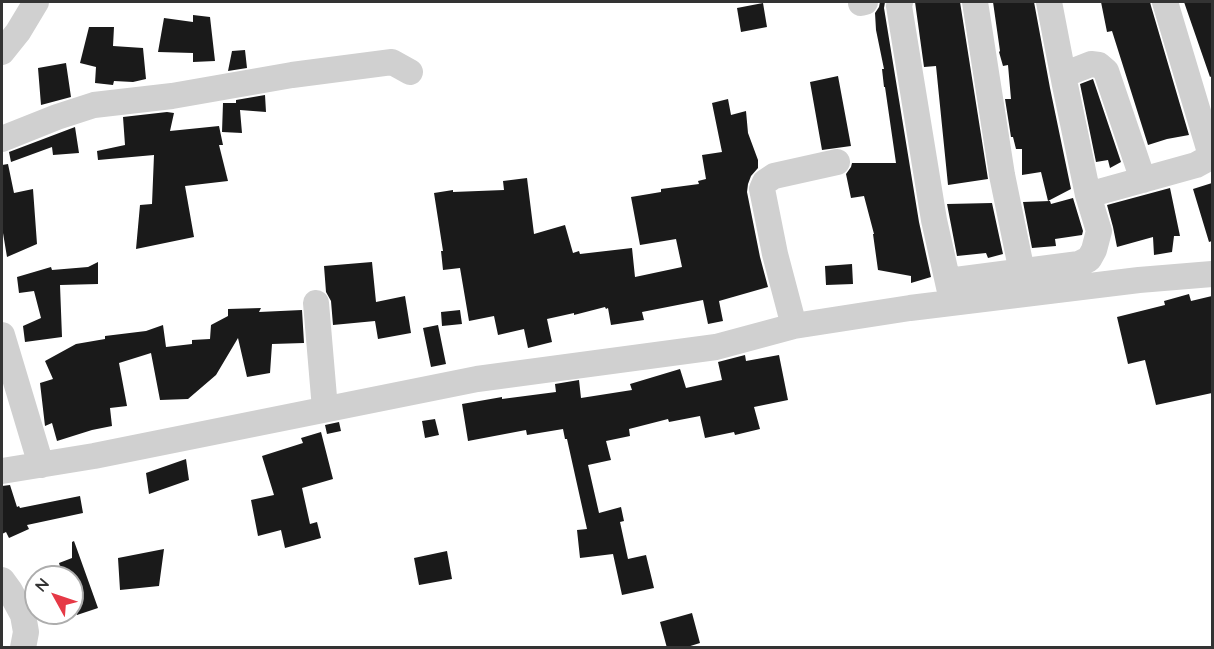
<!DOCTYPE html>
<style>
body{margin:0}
#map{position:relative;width:1214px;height:649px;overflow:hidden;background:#fff;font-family:Quicksand,sans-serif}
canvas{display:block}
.frame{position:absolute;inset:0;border:3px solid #333;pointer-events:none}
.north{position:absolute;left:24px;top:565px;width:60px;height:60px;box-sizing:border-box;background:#fff;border:2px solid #adadad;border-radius:50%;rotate:310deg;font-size:16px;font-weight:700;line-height:24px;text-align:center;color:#333}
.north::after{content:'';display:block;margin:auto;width:21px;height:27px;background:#e63946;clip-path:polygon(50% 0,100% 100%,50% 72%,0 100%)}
</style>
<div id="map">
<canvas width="1214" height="649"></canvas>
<div class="frame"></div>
<div class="north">N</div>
</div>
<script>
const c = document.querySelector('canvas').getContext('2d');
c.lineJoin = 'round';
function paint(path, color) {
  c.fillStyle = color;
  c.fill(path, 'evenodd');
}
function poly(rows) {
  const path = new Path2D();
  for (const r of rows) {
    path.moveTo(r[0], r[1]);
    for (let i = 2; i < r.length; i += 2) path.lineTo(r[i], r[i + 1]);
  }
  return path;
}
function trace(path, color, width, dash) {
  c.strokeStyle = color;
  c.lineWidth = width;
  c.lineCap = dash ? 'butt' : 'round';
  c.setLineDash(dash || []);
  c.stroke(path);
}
paint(poly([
 [880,2,885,2,884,8,919,222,931,277,911,283,911,276,878,270,873,234,874,234,864,196,851,198,846,174,851,167,852,163,896,163,885,87,884,87,882,69,884,69,876,30,875,13,879,7],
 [915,2,960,2,988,179,948,185,936,66,924,67],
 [993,2,1034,2,1050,88,1071,189,1048,201,1041,172,1022,175,1022,149,1016,149,1013,137,1011,137,1005,99,1011,99,1008,65,1003,66,999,52,1000,51],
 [1101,2,1150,2,1151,6,1189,135,1167,139,1148,145,1112,31,1107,32],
 [1184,2,1212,2,1212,76,1210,77],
 [763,3,767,27,741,32,737,8],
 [193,15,210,17,215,61,193,62,193,53,158,52,164,18,193,22],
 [89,27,114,27,113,46,143,48,146,79,133,82,114,81,113,85,95,83,96,67,80,63],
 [245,50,247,68,228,71,232,51],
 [66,63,71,97,41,105,38,68],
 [838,76,851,146,822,150,810,82],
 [1093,79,1121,162,1110,168,1108,160,1096,162,1080,84],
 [265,95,266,112,240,110,242,133,222,132,223,103,236,103,236,100],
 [728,99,731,115,746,111,748,133,758,160,758,168,751,176,748,184,747,192,760,257,768,287,719,301,723,321,708,324,703,300,642,312,644,320,611,325,608,308,606,309,605,307,574,315,574,313,547,319,552,342,528,348,524,329,498,335,494,316,469,321,460,268,443,270,441,251,443,251,434,193,453,190,453,192,504,190,503,181,527,178,534,234,565,225,573,253,579,251,580,254,632,248,635,277,682,267,676,239,640,245,631,197,661,192,661,189,699,184,698,181,706,179,702,155,722,152,712,103],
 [167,112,174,113,170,131,219,126,223,145,219,145,228,181,185,186,194,237,136,249,140,205,152,204,154,155,98,160,97,151,125,145,123,117],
 [75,127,79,153,53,155,52,147,11,162,9,152],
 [8,164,14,193,33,189,37,244,7,257,2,227,2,165],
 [1212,183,1212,241,1209,242,1193,189],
 [1170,188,1180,236,1174,236,1172,252,1154,255,1153,237,1117,247,1113,227,1107,205],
 [1073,198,1083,231,1082,235,1055,239,1056,246,1032,248,1023,202,1050,201,1051,204],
 [992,203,1003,254,988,258,986,253,957,256,947,204],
 [98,262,98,284,60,285,62,337,25,342,23,326,41,318,34,291,19,293,17,277,51,267,52,270,88,267],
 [372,262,376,302,405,296,411,333,378,339,375,321,333,325,331,301,326,292,324,266],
 [852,264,853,284,826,285,825,266],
 [1189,294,1191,301,1212,296,1212,393,1156,405,1145,360,1128,364,1117,317,1165,305,1164,301],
 [261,308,259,312,302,310,304,343,272,344,270,373,247,377,238,338,216,375,188,399,160,400,151,353,119,363,127,406,110,408,112,426,92,430,57,441,52,423,45,426,40,383,53,379,45,361,76,344,105,339,105,336,146,331,163,325,166,347,192,344,192,340,210,339,211,325,228,316,228,309],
 [460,310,462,324,442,326,441,312],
 [438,325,446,364,431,367,423,328],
 [745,355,746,361,779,355,788,400,754,407,760,429,735,435,734,432,705,438,700,416,669,422,668,419,629,429,630,436,606,441,611,460,588,465,599,513,621,507,624,521,620,522,628,559,646,555,654,588,622,595,613,554,580,558,577,530,587,529,567,439,565,439,563,429,527,435,526,430,468,441,462,404,502,397,502,399,556,392,555,384,579,380,581,398,632,390,630,384,680,369,686,388,722,380,718,362],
 [435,419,439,435,425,438,422,421],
 [339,422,341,431,327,434,325,425],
 [321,432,333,479,302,488,310,524,317,522,321,538,285,548,281,530,258,536,251,500,274,495,262,456,303,443,301,438],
 [186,459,189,480,149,494,146,473],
 [10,485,17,507,19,506,20,508,80,496,83,513,27,525,29,529,9,538,6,532,2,534,2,486],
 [74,541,98,608,77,615,72,602,72,577,63,577,59,563,72,558,72,542],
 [164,549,159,586,120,590,118,558],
 [447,551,452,579,419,585,414,558],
 [692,613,700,643,684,648,667,648,660,622]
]), '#1a1a1a');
trace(poly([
 [900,2,899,6,934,220,951,296],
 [975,2,1002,175,1022,272],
 [861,3,865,2],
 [2,52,18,32,36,2],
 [1063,75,1091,64,1099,65,1106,71,1143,180],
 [2,139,57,117,94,105,172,96,292,75,392,62,410,72],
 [1088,195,1196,165,1207,159,1210,152,1165,2],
 [948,281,1079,264,1089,259,1094,250,1099,231,1088,195,1065,85,1049,2],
 [316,303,325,409],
 [794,326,775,254,762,189,765,182,774,176,837,162],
 [2,335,41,465],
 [2,471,94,456,477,379,716,347,794,326,910,308,1139,280,1212,274],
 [2,580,10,591,23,615,26,632,23,648]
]), '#d0d0d0', 26);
</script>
